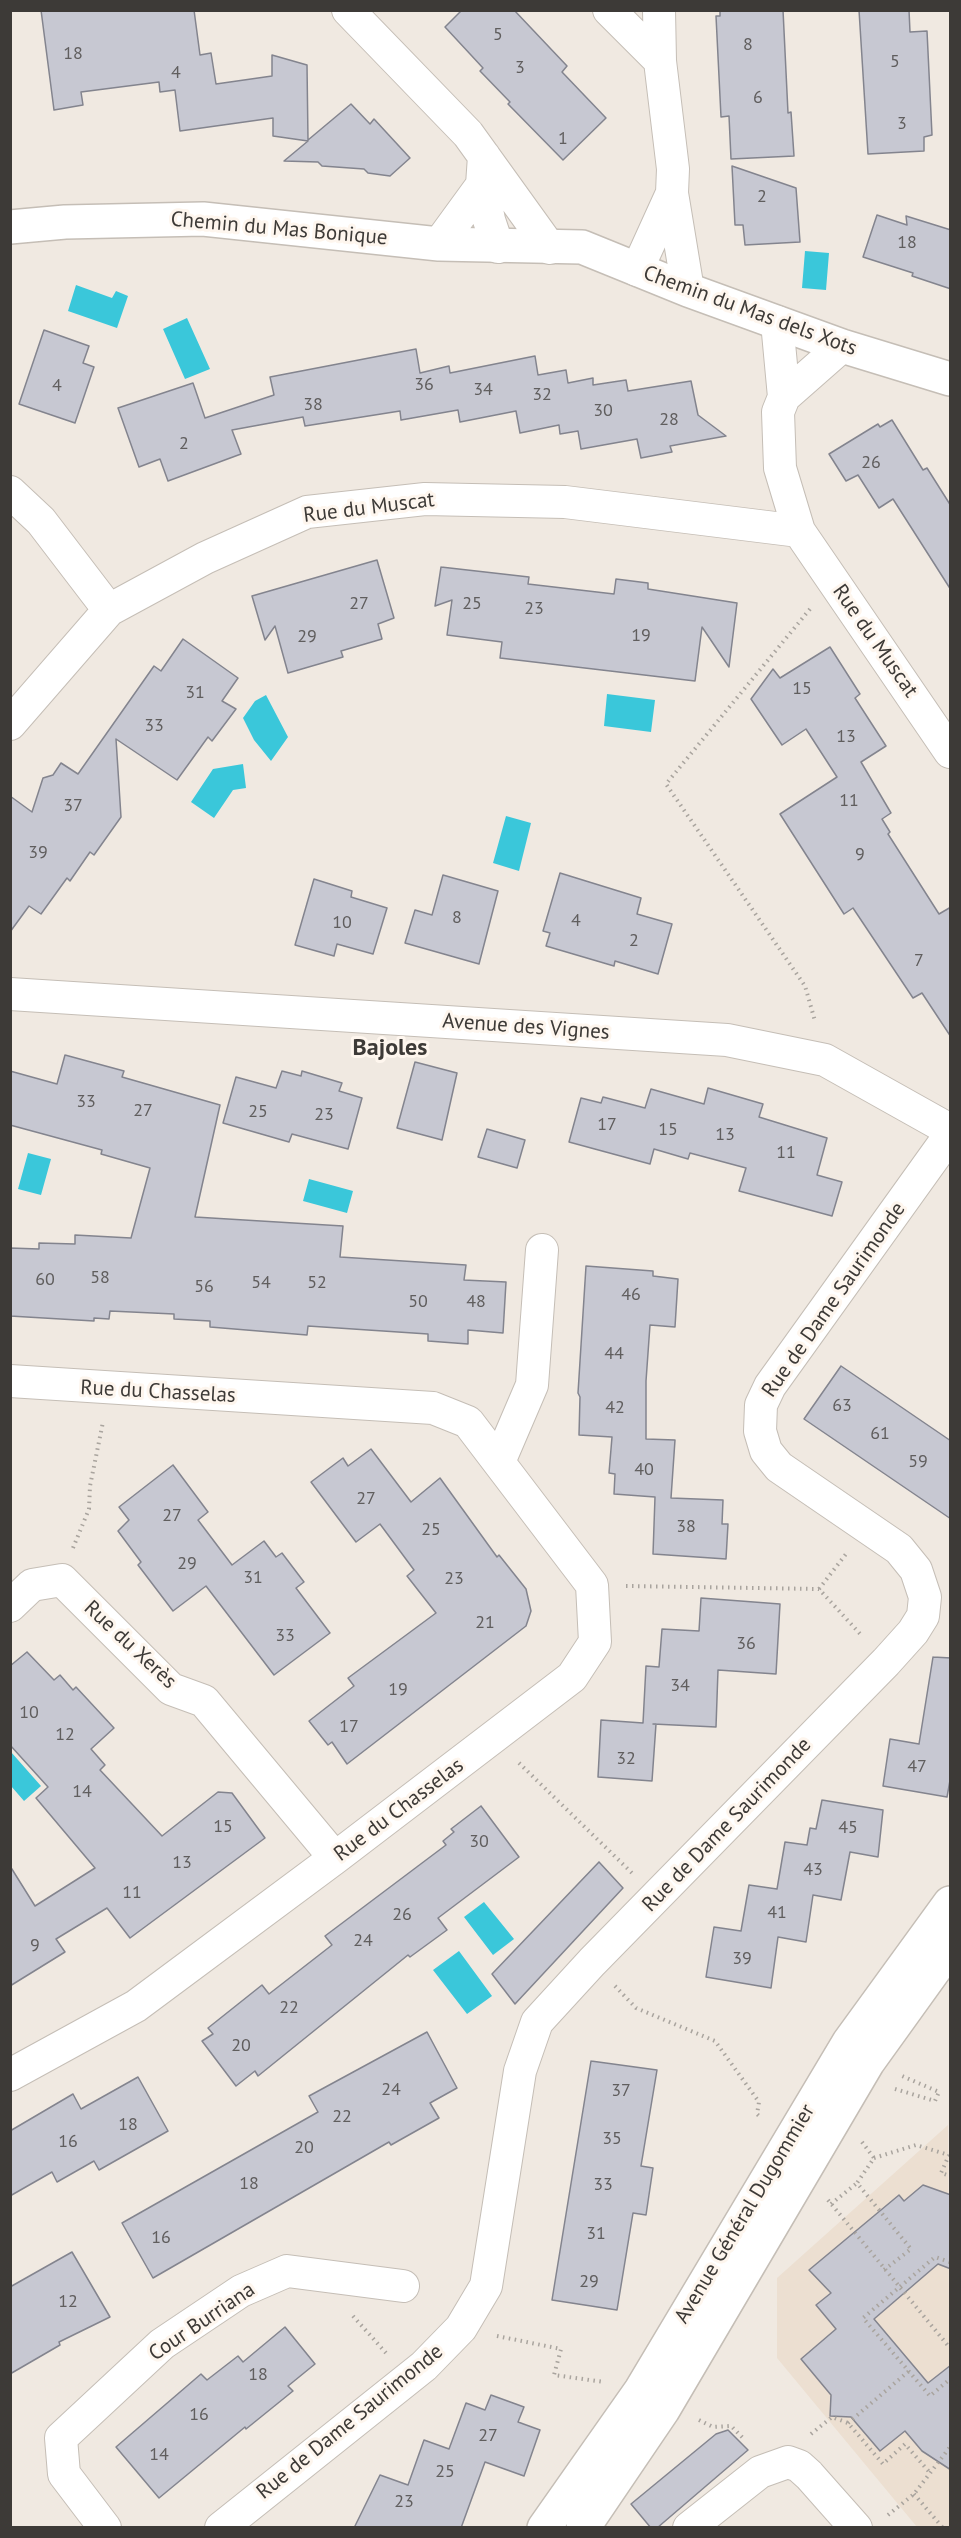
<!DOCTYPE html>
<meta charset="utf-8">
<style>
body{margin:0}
#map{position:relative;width:961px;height:2538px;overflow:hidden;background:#f0e9e1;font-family:"PT Sans",sans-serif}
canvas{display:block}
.frame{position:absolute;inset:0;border:12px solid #3d3a37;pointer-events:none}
</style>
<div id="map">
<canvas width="961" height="2538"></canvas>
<div class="frame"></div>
</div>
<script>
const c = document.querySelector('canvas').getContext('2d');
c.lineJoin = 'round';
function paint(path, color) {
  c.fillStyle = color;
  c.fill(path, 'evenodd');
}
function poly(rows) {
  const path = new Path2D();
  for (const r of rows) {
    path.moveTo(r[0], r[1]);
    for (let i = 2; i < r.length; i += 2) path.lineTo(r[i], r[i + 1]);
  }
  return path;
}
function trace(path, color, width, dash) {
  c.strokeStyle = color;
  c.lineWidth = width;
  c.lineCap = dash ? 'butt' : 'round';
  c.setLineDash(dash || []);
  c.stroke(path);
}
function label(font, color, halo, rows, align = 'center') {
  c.font = font + ' "PT Sans",sans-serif';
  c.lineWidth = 6;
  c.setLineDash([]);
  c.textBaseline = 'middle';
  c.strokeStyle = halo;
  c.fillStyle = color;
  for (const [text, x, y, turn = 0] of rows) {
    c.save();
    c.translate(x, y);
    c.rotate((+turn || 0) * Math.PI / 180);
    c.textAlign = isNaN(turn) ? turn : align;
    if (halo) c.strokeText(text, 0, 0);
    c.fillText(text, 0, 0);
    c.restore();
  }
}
paint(poly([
 [948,2125,950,2527,917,2527,777,2358,777,2278]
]), '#ecdfd1');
paint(poly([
 [805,251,829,253,826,290,802,288],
 [76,285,112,298,116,291,128,296,117,328,68,311],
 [187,318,210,369,185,379,163,329],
 [607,694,655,700,651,732,604,726],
 [266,695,288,737,271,761,254,740,243,718,255,701],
 [243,764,246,788,233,790,214,818,191,802,213,769],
 [506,816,531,823,519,871,493,863],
 [28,1153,51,1159,41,1195,18,1189],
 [309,1179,353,1191,347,1213,303,1201],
 [11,1752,41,1786,24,1801,11,1786],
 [484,1902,514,1939,493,1955,464,1917],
 [459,1951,492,1996,467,2014,433,1970]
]), '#3ac7da');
const building = poly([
 [41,10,194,10,200,55,211,53,216,84,272,76,272,55,307,65,308,140,351,104,370,124,374,119,410,158,390,176,368,173,364,169,322,166,318,162,284,161,308,141,273,136,273,118,180,131,175,90,160,92,159,82,81,92,83,105,54,110,41,10],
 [462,10,514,10,567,66,562,72,606,118,563,160,508,104,510,102,480,71,483,68,445,27,462,10],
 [720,10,783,10,788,113,791,112,794,156,731,159,729,116,721,117,716,16,720,16,720,10],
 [859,10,909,10,910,32,927,31,932,135,924,137,924,151,868,154,859,10],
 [732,166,796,188,800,242,745,245,743,225,735,225,732,166],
 [877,215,907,225,906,216,951,230,951,289,912,276,913,273,863,257,877,215],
 [44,330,89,346,83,363,94,367,75,423,19,404,44,330],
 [416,349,420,373,449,366,450,373,535,356,538,375,566,370,568,383,593,378,593,385,626,380,628,391,691,381,698,415,726,436,670,446,672,452,641,458,637,439,581,449,578,431,560,434,559,425,520,433,516,411,460,422,458,410,401,420,400,411,305,426,303,417,232,430,241,454,168,481,160,459,139,467,118,408,193,383,205,418,274,395,270,377,416,349],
 [892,420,923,470,927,468,951,506,951,590,893,499,879,508,858,475,846,481,829,454,878,424,880,427,892,420],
 [377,560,394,618,378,624,382,639,341,651,343,657,288,673,275,626,265,640,252,596,377,560],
 [441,567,529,577,528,584,614,594,616,579,648,583,648,589,737,603,729,667,702,627,695,681,500,658,502,642,447,635,452,600,435,606,441,567],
 [183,639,238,678,222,701,236,709,212,741,208,737,177,780,116,739,121,817,94,855,90,852,70,881,67,878,41,914,29,906,10,932,10,796,32,812,43,778,53,775,61,763,78,774,154,666,161,671,183,639],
 [830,647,860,694,855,698,886,746,861,762,891,813,882,819,890,832,888,834,939,914,951,907,951,1037,922,993,913,998,853,908,844,914,780,814,837,777,806,729,782,745,751,699,773,669,780,678,830,647],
 [560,873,641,898,637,914,672,924,658,974,615,961,614,966,546,946,550,933,543,931,560,873],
 [443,875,498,891,479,964,405,943,415,910,432,915,443,875],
 [314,879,352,891,351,897,387,908,373,954,337,944,334,956,295,945,314,879],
 [65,1055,124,1071,122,1077,220,1105,195,1217,343,1226,340,1257,466,1265,464,1280,506,1282,503,1333,468,1330,468,1344,428,1341,428,1334,308,1326,307,1335,210,1327,210,1321,174,1319,174,1314,110,1311,109,1319,94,1318,94,1321,10,1316,10,1248,39,1249,39,1243,75,1244,75,1235,131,1238,150,1168,101,1154,102,1150,10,1125,10,1071,57,1084,65,1055],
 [415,1062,457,1073,442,1140,397,1128,415,1062],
 [282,1071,301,1076,302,1071,342,1083,339,1091,362,1098,348,1149,292,1134,289,1142,223,1123,236,1077,276,1088,282,1071],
 [708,1088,763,1104,759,1117,827,1138,817,1175,842,1182,832,1216,739,1191,746,1168,690,1153,688,1159,654,1149,650,1164,569,1142,581,1098,601,1103,603,1097,645,1108,651,1089,704,1104,708,1088],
 [487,1129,525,1140,517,1168,478,1157,487,1129],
 [586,1266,653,1271,653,1276,678,1279,675,1327,650,1325,646,1381,646,1439,675,1440,671,1498,723,1500,722,1524,728,1524,726,1559,653,1554,655,1497,614,1494,615,1474,609,1473,612,1437,579,1435,580,1397,578,1393,586,1266],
 [841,1366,951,1441,951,1519,804,1419,841,1366],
 [371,1449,411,1502,440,1478,497,1557,499,1555,526,1589,531,1611,526,1626,347,1764,332,1742,328,1745,309,1721,354,1686,348,1678,436,1613,407,1576,414,1570,380,1524,356,1542,311,1482,343,1458,348,1466,371,1449],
 [173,1465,208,1512,198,1520,232,1565,264,1541,276,1557,282,1553,304,1582,296,1588,330,1633,274,1675,206,1586,173,1611,138,1565,141,1562,118,1531,129,1520,119,1507,173,1465],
 [701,1598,780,1604,776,1674,718,1670,716,1727,653,1724,656,1724,652,1781,598,1777,601,1720,643,1723,646,1666,659,1667,662,1629,699,1631,701,1598],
 [27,1652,54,1680,60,1675,73,1690,76,1687,114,1728,91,1749,105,1765,100,1770,162,1836,218,1792,232,1793,265,1838,130,1938,107,1908,56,1939,65,1952,10,1986,10,1866,35,1906,95,1868,36,1798,48,1787,10,1745,10,1666,27,1652],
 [933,1657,951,1658,951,1775,947,1797,883,1786,890,1739,919,1744,933,1657],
 [822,1800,883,1810,878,1857,850,1852,841,1900,813,1895,806,1942,778,1937,771,1988,706,1977,714,1927,741,1931,749,1885,777,1889,785,1842,807,1845,810,1828,816,1829,822,1800],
 [481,1806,519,1857,438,1918,447,1930,410,1957,408,1955,258,2076,255,2071,236,2086,202,2041,213,2034,208,2028,262,1985,269,1994,332,1945,325,1936,446,1845,443,1841,454,1832,451,1829,481,1806],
 [599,1862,623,1888,515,2004,492,1974,599,1862],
 [427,2032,457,2088,430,2103,439,2118,391,2145,389,2142,153,2278,122,2223,318,2112,309,2096,427,2032],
 [591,2061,657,2070,641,2166,653,2168,646,2215,633,2213,617,2310,552,2300,591,2061],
 [138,2077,168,2131,99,2170,94,2161,57,2182,52,2172,10,2196,10,2131,73,2094,81,2109,138,2077],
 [923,2185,951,2195,951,2269,938,2264,874,2319,928,2383,951,2365,951,2470,922,2451,905,2431,880,2451,851,2417,830,2416,831,2395,801,2359,836,2329,816,2305,831,2293,809,2270,899,2195,904,2201,923,2185],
 [72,2252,110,2317,59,2342,60,2345,10,2374,10,2287,72,2252],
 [285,2327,315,2364,288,2386,293,2391,246,2429,245,2427,159,2498,116,2447,201,2374,207,2380,238,2356,243,2362,285,2327],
 [491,2395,524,2407,518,2422,540,2430,524,2476,485,2462,461,2528,354,2528,380,2475,408,2485,424,2440,449,2449,466,2403,485,2410,491,2395],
 [728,2430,748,2450,657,2528,651,2528,631,2504,716,2434,728,2430]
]);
paint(building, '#c7c8d2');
trace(building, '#83848e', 1.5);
const minor = poly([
 [348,10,468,134,550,248],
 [609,10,660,61],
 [659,10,660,61,673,169,672,193,688,290],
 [484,156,482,185,489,220,498,247],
 [439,244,482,185],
 [637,270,672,193],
 [777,322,784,397,778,412,780,468,799,531,950,752],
 [784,397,842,346],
 [10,492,41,521,109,610],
 [10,724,109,610,205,558,307,512,425,499,565,502,799,531],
 [10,994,727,1040,825,1060,950,1130],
 [10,1381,433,1408,468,1422,592,1585,595,1642,572,1677,335,1858,136,2006,10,2075],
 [499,1462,532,1385,542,1250],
 [10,1606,32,1585,62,1580,171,1689,204,1701,335,1858],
 [105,2528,64,2474,61,2438,162,2344,241,2291,287,2271,403,2286],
 [221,2528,424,2366,461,2328,486,2286,520,2071,537,2022,592,1962,886,1662,913,1632,923,1616,925,1597,916,1570,899,1549,779,1467,766,1451,760,1431,761,1405,770,1386,950,1135],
 [689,2528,760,2472,788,2462,799,2466,809,2475,856,2528]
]);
const tertiary = poly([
 [10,227,65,222,203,219,439,244,582,247,688,290,842,346,950,379]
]);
const secondary = poly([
 [544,2528,641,2390,849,2042,950,1903],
 [583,2528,663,2410,868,2062,950,1948]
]);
trace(minor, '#c5beb6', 34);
trace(tertiary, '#c5beb6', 36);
trace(secondary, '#c5beb6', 36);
trace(poly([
 [810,609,666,784,805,986,815,1021],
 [73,1548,89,1509,90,1486,103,1422],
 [626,1586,819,1589,862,1636],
 [819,1589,846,1554],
 [519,1763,632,1873],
 [615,1986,636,2008,715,2041,759,2102,757,2114,761,2118],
 [895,2089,935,2101,939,2092,902,2076],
 [862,2142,874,2158,857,2183,911,2249,884,2270],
 [874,2158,916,2145,949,2155,941,2173,950,2176],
 [828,2200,950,2348],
 [831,2204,857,2183],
 [950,2262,935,2257,863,2318,930,2396,950,2379],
 [353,2316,386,2353],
 [497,2336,561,2349,554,2375,604,2382],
 [699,2420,713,2427,731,2426,745,2440],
 [848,2423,909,2371],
 [811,2434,832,2417,848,2423,883,2464,905,2444,931,2474],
 [914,2494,943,2528],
 [888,2515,914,2494,950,2447]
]), '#a9a49e', 4, [1.5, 4.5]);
trace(minor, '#fff', 32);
trace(tertiary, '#fff', 33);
trace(secondary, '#fff', 33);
label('18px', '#605e5e', null, [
 ["5",498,35],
 ["8",748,45],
 ["18",73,54],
 ["5",895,62],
 ["3",520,68],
 ["4",176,73],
 ["6",758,98],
 ["3",902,124],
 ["1",563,139],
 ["2",762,197],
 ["18",907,243],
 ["36",424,385],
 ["4",57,386],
 ["34",483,390],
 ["32",542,395],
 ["38",313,405],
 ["30",603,411],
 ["28",669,420],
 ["2",184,444],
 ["26",871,463],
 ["27",359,604],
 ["25",472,604],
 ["23",534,609],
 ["19",641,636],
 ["29",307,637],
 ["15",802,689],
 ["31",195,693],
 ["33",154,726],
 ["13",846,737],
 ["11",849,801],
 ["37",73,806],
 ["39",38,853],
 ["9",860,855],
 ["8",457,918],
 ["4",576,921],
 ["10",342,923],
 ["2",634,941],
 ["7",919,961],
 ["33",86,1102],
 ["27",143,1111],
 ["25",258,1112],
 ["23",324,1115],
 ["17",607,1125],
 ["15",668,1130],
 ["13",725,1135],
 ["11",786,1153],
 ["58",100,1278],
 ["60",45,1280],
 ["54",261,1283],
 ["52",317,1283],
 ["56",204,1287],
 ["46",631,1295],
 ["50",418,1302],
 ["48",476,1302],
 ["44",614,1354],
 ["63",842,1406],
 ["42",615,1408],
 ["61",880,1434],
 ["59",918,1462],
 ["40",644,1470],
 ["27",366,1499],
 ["27",172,1516],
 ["38",686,1527],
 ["25",431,1530],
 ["29",187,1564],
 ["31",253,1578],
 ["23",454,1579],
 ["21",485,1623],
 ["33",285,1636],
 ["36",746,1644],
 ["34",680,1686],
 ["19",398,1690],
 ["10",29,1713],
 ["17",349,1727],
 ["12",65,1735],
 ["32",626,1759],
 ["47",917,1767],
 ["14",82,1792],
 ["15",223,1827],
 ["45",848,1828],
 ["30",479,1842],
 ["13",182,1863],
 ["43",813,1870],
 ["11",132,1893],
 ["41",777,1913],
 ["26",402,1915],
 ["24",363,1941],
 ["9",35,1946],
 ["39",742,1959],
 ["22",289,2008],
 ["20",241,2046],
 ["24",391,2090],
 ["37",621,2091],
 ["22",342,2117],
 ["18",128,2125],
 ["35",612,2139],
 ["16",68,2142],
 ["20",304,2148],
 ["18",249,2184],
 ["33",603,2185],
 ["31",596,2234],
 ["16",161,2238],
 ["29",589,2282],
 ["12",68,2302],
 ["18",258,2375],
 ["16",199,2415],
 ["27",488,2436],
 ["14",159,2455],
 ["25",445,2472],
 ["23",404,2502]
]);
label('21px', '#3d3a37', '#fef6ee', [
 ["Chemin du Mas Bonique",279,229,5],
 ["Chemin du Mas dels Xots",750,311,20],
 ["Rue du Muscat",369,508,-7],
 ["Rue du Muscat",875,641,55],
 ["Avenue des Vignes",526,1027,4],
 ["Rue de Dame Saurimonde",834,1300,-55],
 ["Rue du Chasselas",158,1392,3],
 ["Rue du Xerès",130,1645,43],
 ["Rue du Chasselas",399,1810,-37],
 ["Rue de Dame Saurimonde",727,1825,-46],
 ["Avenue Général Dugommier",745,2214,-59],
 ["Cour Burriana",202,2322,-34],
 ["Rue de Dame Saurimonde",350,2422,-39]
]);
label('bold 24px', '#3d3a37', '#fef6ee', [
 ["Bajoles",390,1048]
]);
</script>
